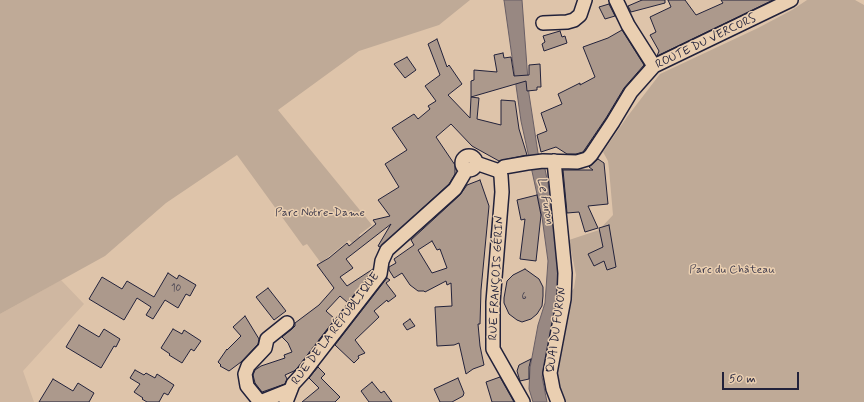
<!DOCTYPE html>
<meta charset="utf-8">
<style>
body{margin:0}
#map{position:relative;width:864px;height:402px;overflow:hidden;background:#dec4aa;font-family:Mynerve,sans-serif}
canvas{display:block}
.scale{position:absolute;left:722px;top:372px;width:77px;height:18px;box-sizing:border-box;border:2px solid #22223b;border-top:0;padding-left:5px;font-size:12px;line-height:14px;white-space:nowrap;color:#22223b;-webkit-text-stroke:3px #eacfb1;paint-order:stroke}
</style>
<div id="map">
<canvas width="864" height="402"></canvas>
<div class="scale">50 m</div>
</div>
<script>
const c = document.querySelector('canvas').getContext('2d');
c.lineJoin = 'round';
function paint(path, color) {
  c.fillStyle = color;
  c.fill(path, 'evenodd');
}
function poly(rows) {
  const path = new Path2D();
  for (const r of rows) {
    if (r.length === 3) {
      path.moveTo(r[0] + r[2], r[1]);
      path.arc(r[0], r[1], r[2], 0, 2 * Math.PI);
      continue;
    }
    path.moveTo(r[0], r[1]);
    for (let i = 2; i < r.length; i += 2) path.lineTo(r[i], r[i + 1]);
  }
  return path;
}
function trace(path, color, width, dash) {
  c.strokeStyle = color;
  c.lineWidth = width;
  c.lineCap = dash ? 'butt' : 'round';
  c.setLineDash(dash || []);
  c.stroke(path);
}
function label(font, color, halo, rows, align = 'center') {
  c.font = font + ' Mynerve,sans-serif';
  c.lineWidth = 3;
  c.setLineDash([]);
  c.textBaseline = 'middle';
  c.strokeStyle = halo;
  c.fillStyle = color;
  for (const [text, x, y, turn = 0] of rows) {
    c.save();
    c.translate(x, y);
    c.rotate((+turn || 0) * Math.PI / 180);
    c.textAlign = isNaN(turn) ? turn : align;
    if (halo) c.strokeText(text, 0, 0);
    c.fillText(text, 0, 0);
    c.restore();
  }
}
paint(poly([
 [61,280,84,304,23,371,34,402,0,402,0,314]
]), '#cfb7a1');
paint(poly([
 [0,0,470,0,439,25,359,51,278,110,372,225,359,235,362,239,354,245,349,240,321,263,307,244,303,246,237,155,166,203,105,256,0,314],
 [807,0,855,0,864,5,864,402,565,402,555,377,569,295,574,288,576,275,569,240,599,230,613,215,609,169,608,161,603,152,627,117,660,74,758,28,792,10]
]), '#bfaa97');
const water = poly([
 [504,0,522,0,529,94,538,153,545,169,555,218,560,257,557,300,542,377,547,402,533,402,529,389,530,368,538,325,545,303,548,261,542,217,521,121,504,0]
]);
paint(water, '#988882');
trace(water, '#695f66', 1);
const building = poly([
 [642,0,665,0,665,3,631,12,628,6,642,0],
 [668,0,685,0,696,15,723,3,721,0,773,0,657,56,659,51,650,35,656,32,650,17,671,7,668,0],
 [609,4,615,16,605,19,599,7,609,4],
 [622,30,644,65,624,88,606,118,583,152,576,154,567,154,556,147,541,152,537,135,547,131,541,113,562,104,558,94,580,83,580,85,595,77,583,47,608,38,622,30],
 [560,31,562,37,565,36,567,43,544,51,542,44,545,42,543,36,560,31],
 [437,39,447,67,449,65,462,84,448,95,470,118,471,97,479,98,477,119,501,125,501,100,515,101,519,129,527,155,499,161,472,146,451,124,436,137,455,165,455,174,449,184,380,247,378,246,391,224,346,259,353,268,340,277,347,286,373,269,372,271,348,303,340,296,326,311,335,319,298,367,294,371,285,375,287,379,285,384,262,392,255,383,253,375,255,370,261,366,285,358,284,355,292,352,288,343,282,337,292,329,295,326,295,323,319,305,334,288,317,265,329,258,347,243,349,246,376,224,373,220,390,216,378,200,399,187,385,164,407,150,392,128,414,114,418,119,430,109,428,106,436,101,425,86,440,75,428,44,437,39],
 [503,53,504,58,511,57,514,76,529,75,529,65,540,64,541,87,537,87,537,90,527,91,526,81,471,97,471,81,474,80,474,70,497,72,494,55,503,53],
 [407,57,416,70,405,78,394,64,407,57],
 [598,159,604,163,608,204,588,206,598,228,585,232,579,212,567,213,563,170,593,170,589,167,598,159],
 [480,180,489,206,481,290,480,324,478,324,480,346,484,365,473,369,466,374,459,343,454,345,437,346,435,307,452,306,451,283,447,285,446,281,425,292,424,291,418,291,410,285,402,273,394,278,389,270,389,267,396,263,394,259,414,245,411,240,460,195,467,185,480,180],
 [432,241,437,250,440,249,447,268,432,273,418,250,432,241],
 [537,195,541,215,536,261,520,259,525,219,521,220,517,200,537,195],
 [609,225,616,267,607,270,604,261,594,266,588,254,603,247,599,228,609,225],
 [525,269,539,279,543,287,543,296,542,306,537,314,531,319,522,322,517,320,509,314,504,303,504,298,507,281,513,275,525,269],
 [168,273,177,279,179,275,196,285,190,296,186,294,178,308,165,300,153,319,146,315,151,307,137,298,124,320,89,299,102,277,122,289,127,281,154,297,168,273],
 [387,278,390,280,386,283,396,296,388,302,387,300,374,311,379,317,355,340,365,353,358,356,359,358,354,363,335,345,387,278],
 [268,288,286,311,274,320,256,297,268,288],
 [245,316,259,339,258,344,241,362,229,371,220,366,221,365,218,362,227,349,227,350,241,336,233,327,245,316],
 [410,319,415,326,407,330,403,324,410,319],
 [79,325,99,337,104,329,120,339,116,347,114,346,101,368,66,347,79,325],
 [173,329,182,334,184,330,201,341,194,351,191,349,182,363,169,355,170,354,161,348,173,329],
 [531,359,529,367,529,379,520,381,517,371,519,365,531,359],
 [318,367,325,374,321,378,340,397,335,402,302,402,319,388,309,378,318,367],
 [135,370,144,375,146,373,155,378,157,374,174,385,168,395,164,393,159,402,147,402,142,399,143,398,134,392,140,384,130,378,135,370],
 [500,377,514,402,492,402,486,382,500,377],
 [458,378,464,393,463,396,452,402,440,402,434,389,458,378],
 [53,379,73,391,78,383,94,393,89,402,39,402,53,379],
 [372,382,381,393,384,391,392,402,369,402,361,391,372,382]
]);
paint(building, '#ac998c');
trace(building, '#22223b', 1);
const minor = poly([
 [616,0,628,25,654,66],
 [543,23,567,22,574,20,580,15,585,0],
 [469,163,7],
 [554,161,565,273,564,299,550,373,553,389,558,402],
 [476,163,499,171],
 [499,171,504,167,527,163,543,161,577,162,587,159,591,155,613,122,631,92,654,66,791,0],
 [499,171,501,176,502,192,493,302,493,349,523,402],
 [260,402,247,386,245,374,248,366,265,348,267,339,287,323],
 [260,402,290,390],
 [286,402,293,384,304,372,380,274,382,261,387,250,455,189,467,169]
]);
trace(minor, '#22223b', 16);
trace(minor, '#eacfb1', 13);
label('10px', '#44404f', null, [
 ["10",176,289],
 ["6",524,297]
]);
label('12px', '#22223b', '#eacfb1', [
 ["ROUTE DU VERCORS",706,42,-26],
 ["RUE FRANÇOIS GÉRIN",497,278,-87],
 ["RUE DE LA RÉPUBLIQUE",336,329,-53],
 ["QUAI DU FURON",557,330,-82]
]);
label('12px', '#413d4d', '#eacfb1', [
 ["Parc Notre-Dame",320,213],
 ["Parc du Château",732,270]
]);
label('italic 13px', '#454150', '#eacfb1', [
 ["Le Furon",545,201,78]
]);
</script>
